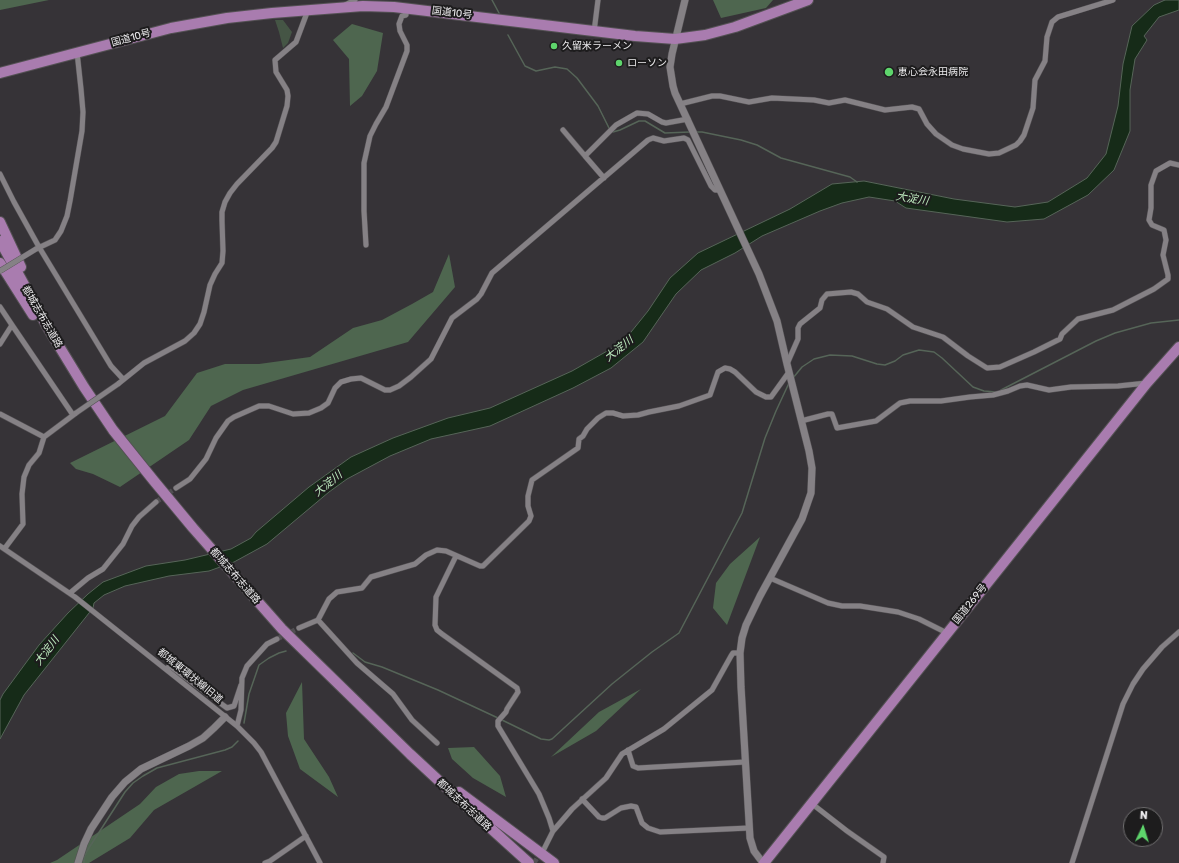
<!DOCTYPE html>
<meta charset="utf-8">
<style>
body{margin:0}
#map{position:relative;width:1179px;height:863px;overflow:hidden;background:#363337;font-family:Rubik,sans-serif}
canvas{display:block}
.north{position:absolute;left:1123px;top:807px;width:40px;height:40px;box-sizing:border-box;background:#1d1c1d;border:1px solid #706f70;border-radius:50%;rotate:4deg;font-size:11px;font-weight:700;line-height:16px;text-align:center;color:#ecebed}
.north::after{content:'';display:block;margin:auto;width:14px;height:18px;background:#5ed56c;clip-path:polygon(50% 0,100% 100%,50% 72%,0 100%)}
</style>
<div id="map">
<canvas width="1179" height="863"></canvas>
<div class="north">N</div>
</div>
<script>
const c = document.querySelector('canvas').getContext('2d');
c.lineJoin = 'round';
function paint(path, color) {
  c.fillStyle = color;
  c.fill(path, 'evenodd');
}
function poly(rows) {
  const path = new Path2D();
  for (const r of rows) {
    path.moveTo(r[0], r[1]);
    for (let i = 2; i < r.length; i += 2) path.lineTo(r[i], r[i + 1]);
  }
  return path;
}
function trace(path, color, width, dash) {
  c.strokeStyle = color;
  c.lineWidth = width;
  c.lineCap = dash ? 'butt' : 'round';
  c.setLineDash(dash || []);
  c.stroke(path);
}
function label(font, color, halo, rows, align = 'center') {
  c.font = font + ' Rubik,"Noto Sans JP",sans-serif';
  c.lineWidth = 4;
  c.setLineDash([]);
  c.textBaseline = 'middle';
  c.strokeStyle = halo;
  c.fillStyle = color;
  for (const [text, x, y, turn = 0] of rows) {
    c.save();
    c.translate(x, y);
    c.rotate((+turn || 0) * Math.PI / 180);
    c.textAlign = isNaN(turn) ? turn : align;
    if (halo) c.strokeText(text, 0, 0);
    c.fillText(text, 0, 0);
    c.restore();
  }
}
paint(poly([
 [275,20,283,20,292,32,288,43,283,48,279,32]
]), '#455545');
paint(poly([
 [0,0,49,0,0,10],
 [713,0,773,0,766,8,721,18],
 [352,24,383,33,377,71,362,96,350,106,349,59,333,40],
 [449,254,455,287,408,342,243,390,211,406,189,440,120,487,93,474,76,469,70,463,165,416,197,373,225,364,259,364,310,357,353,328,382,320,412,304,433,292],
 [760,537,727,625,713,608,716,583,730,564],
 [302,682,304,739,329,777,338,797,300,769,288,736,286,713],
 [641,689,596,731,551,757,599,712],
 [474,747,500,776,506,797,473,778,452,759,448,748],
 [199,771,222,771,154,810,130,838,89,863,50,863,57,860,140,804,156,787,179,774]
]), '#4e664f');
const water = poly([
 [1165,0,1179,0,1179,10,1159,17,1144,36,1147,40,1135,59,1130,90,1130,131,1114,170,1088,195,1044,219,1007,222,906,208,895,201,869,197,842,203,820,211,762,236,735,253,701,270,676,294,643,342,611,368,573,388,490,426,431,439,390,456,347,479,329,492,267,544,234,562,209,571,169,576,125,586,104,595,94,603,93,608,24,695,0,739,0,700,3,694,39,645,68,613,88,594,103,582,146,566,185,560,231,549,251,538,256,532,309,487,351,457,393,438,448,418,490,408,572,371,623,342,648,311,670,278,698,253,790,209,832,184,864,181,954,199,1015,207,1048,202,1087,178,1106,154,1118,106,1123,64,1132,26,1154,5,1165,0]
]);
paint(water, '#162b18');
trace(water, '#566558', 1);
trace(poly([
 [492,0,499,13],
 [508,35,525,66,536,71,555,67,567,69,577,78,598,106,609,128,613,132,620,130,639,121,645,121,665,133,690,132],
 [696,132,702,132,741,140,757,145,781,158,850,177,857,182],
 [793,378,802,367,814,359,830,355,852,356,877,364,885,365,895,361,903,355,919,350,934,352,942,358,973,387,984,391,996,392],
 [1001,390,1096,341,1115,333,1151,323,1179,320],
 [353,653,365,662,382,667,438,690,498,718],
 [502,720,541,739,549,740,552,739,612,684,652,652,679,633,742,513,765,438,776,411,789,383],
 [244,723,249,694,259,665,269,658,279,653,286,651],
 [84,863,84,858,87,851,125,792,133,783,143,776,157,768,225,750,232,747,238,741]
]), '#566558', 1.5);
trace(poly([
 [156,502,176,488],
 [277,639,299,628],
 [534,863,541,852]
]), '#514f52', 5, [5, 2.5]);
const street = poly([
 [345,5,355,0],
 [594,32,598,0],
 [680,104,712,96,720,96,749,102,772,98,814,100,829,103,845,100,885,110,912,107,919,109,927,124,936,134,952,145,963,149,989,154,999,153,1016,145,1020,141,1024,135,1033,108,1035,80,1045,61,1047,37,1052,22,1058,17,1113,0],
 [563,130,585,156],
 [0,174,14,202,39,247,111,366,123,379],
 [604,178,585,156,616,125,637,113,648,114,662,122,666,123,688,119],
 [366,245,364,211,364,163,370,136,376,124,386,107,407,51,407,45,400,31,399,24,402,16,406,15,407,8],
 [36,249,55,240,61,231,67,216,70,201,82,131,83,112,81,89,77,52],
 [0,307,12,325,0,344],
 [12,325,73,415],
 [787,364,798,339,798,328,800,324,820,308,822,300,827,294,851,292,858,294,867,302,887,309,913,327,943,337,968,356,987,368,1000,367,1034,352,1060,339,1062,334,1078,319,1113,310,1154,289,1168,279,1168,275,1163,255,1166,240,1164,230,1152,225,1149,220,1151,208,1151,185,1156,171,1170,163,1179,165],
 [118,384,144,363,185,341,194,333,200,324,204,312,210,285,215,274,222,263,223,251,222,221,222,212,225,202,230,193,237,184,272,148,276,142,287,106,288,96,287,90,276,72,275,60,296,42,308,10],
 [0,414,44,437],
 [801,421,828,414,832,414,837,428,876,421,900,403,910,401,941,401,970,397,993,395,1008,391,1020,386,1027,385,1049,390,1071,387,1118,386,1147,383],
 [176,488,190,479,206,459,216,438,228,421,234,417,259,406,269,406,293,414,309,413,321,408,328,403,335,388,341,382,351,379,361,378,385,390,390,390,399,386,411,377,431,359,452,318,477,299,481,294,492,273,648,140,653,138,664,141,684,138,688,140,711,186,715,190,720,190],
 [0,546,75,597,237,726,254,743,261,752,320,863],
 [5,548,23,524,22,494,24,477,29,465,39,453,44,437,76,413],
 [456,556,436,597,435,625,437,630,442,634,517,688,518,692,507,709,506,712,498,721,498,726,539,794,549,818,553,831],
 [770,578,828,603,842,606,860,606,898,612,919,619,947,633],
 [70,593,88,578,103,569,123,544,132,526,139,517,156,502],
 [318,620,357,663,393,694,412,720,437,743],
 [299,628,318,620,329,599,337,592,362,588,371,577,415,564,426,555,437,550,446,551,480,566,483,566,529,521,531,516,528,506,528,496,532,480,578,448,579,439,583,436,587,429,598,418,606,413,613,413,623,416,638,415,649,412,679,406,710,395,718,372,725,368,730,369,735,372,756,392,766,397,771,397,789,372],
 [167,668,170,666,227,708,234,706,241,685],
 [237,726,241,710,242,678,247,666,267,644,277,639],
 [628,750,633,766,638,768,745,762],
 [582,799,599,817,602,818,605,818,621,808,631,806,636,807,642,823,648,828,660,832,749,828],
 [811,803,847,831,884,857,883,863],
 [544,849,553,831,560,823,572,809,606,778,622,754,664,729,712,690,731,656,733,653,740,653],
 [265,863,270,861,306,836],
 [1072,863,1123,704,1133,684,1143,669,1162,647,1179,632]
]);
const secondary = poly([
 [685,0,672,54,670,67,673,86,675,93,759,274,777,321,787,364,809,451,812,468,811,493,802,519,760,596,746,625,742,638,740,653,741,687,750,838,754,851,763,863],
 [78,863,84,844,91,829,112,797,125,782,141,769,189,746,203,738,214,728,225,717]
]);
const highway = poly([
 [0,73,171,28,227,18,272,13,363,6,394,7,635,36,675,39,705,35,735,27,808,0],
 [0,222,21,267],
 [0,241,48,328,84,387,113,430,154,481,193,528,282,629,410,754,465,805,529,863],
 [0,263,33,315],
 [459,792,554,863],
 [764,863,1147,383,1179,347]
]);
trace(street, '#545154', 6);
trace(secondary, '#545154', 8);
trace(highway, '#545154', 12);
trace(street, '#858185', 5);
trace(secondary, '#858185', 7);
trace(highway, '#a97caf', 10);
const streetBridge = poly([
 [0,271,36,249],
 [76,413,118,384]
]);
trace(streetBridge, '#545154', 6, []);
trace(streetBridge, '#858185', 5);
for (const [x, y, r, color] of [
 [554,46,4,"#5ed56c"],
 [619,63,4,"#5ed56c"],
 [889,72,5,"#5ed56c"]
]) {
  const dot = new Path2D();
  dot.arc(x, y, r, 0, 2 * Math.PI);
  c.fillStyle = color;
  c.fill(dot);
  trace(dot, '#1d1c1d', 1.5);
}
label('10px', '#ecebed', '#1d1c1d', [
 ["国道10号",452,13,7],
 ["国道10号",131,38,-15],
 ["都城志布志道路",42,317,60],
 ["都城志布志道路",235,576,49],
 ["国道269号",970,604,-51],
 ["都城東環状線旧道",190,676,39],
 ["都城志布志道路",464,805,43]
]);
label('10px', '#ecebed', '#1d1c1d', [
 ["久留米ラーメン",562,46],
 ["ローソン",627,63],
 ["恵心会永田病院",898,72]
], 'left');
label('italic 11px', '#beebbf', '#1d1c1d', [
 ["大淀川",912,199,9],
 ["大淀川",619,349,-38],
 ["大淀川",328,484,-39],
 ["大淀川",47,651,-53]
]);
</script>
